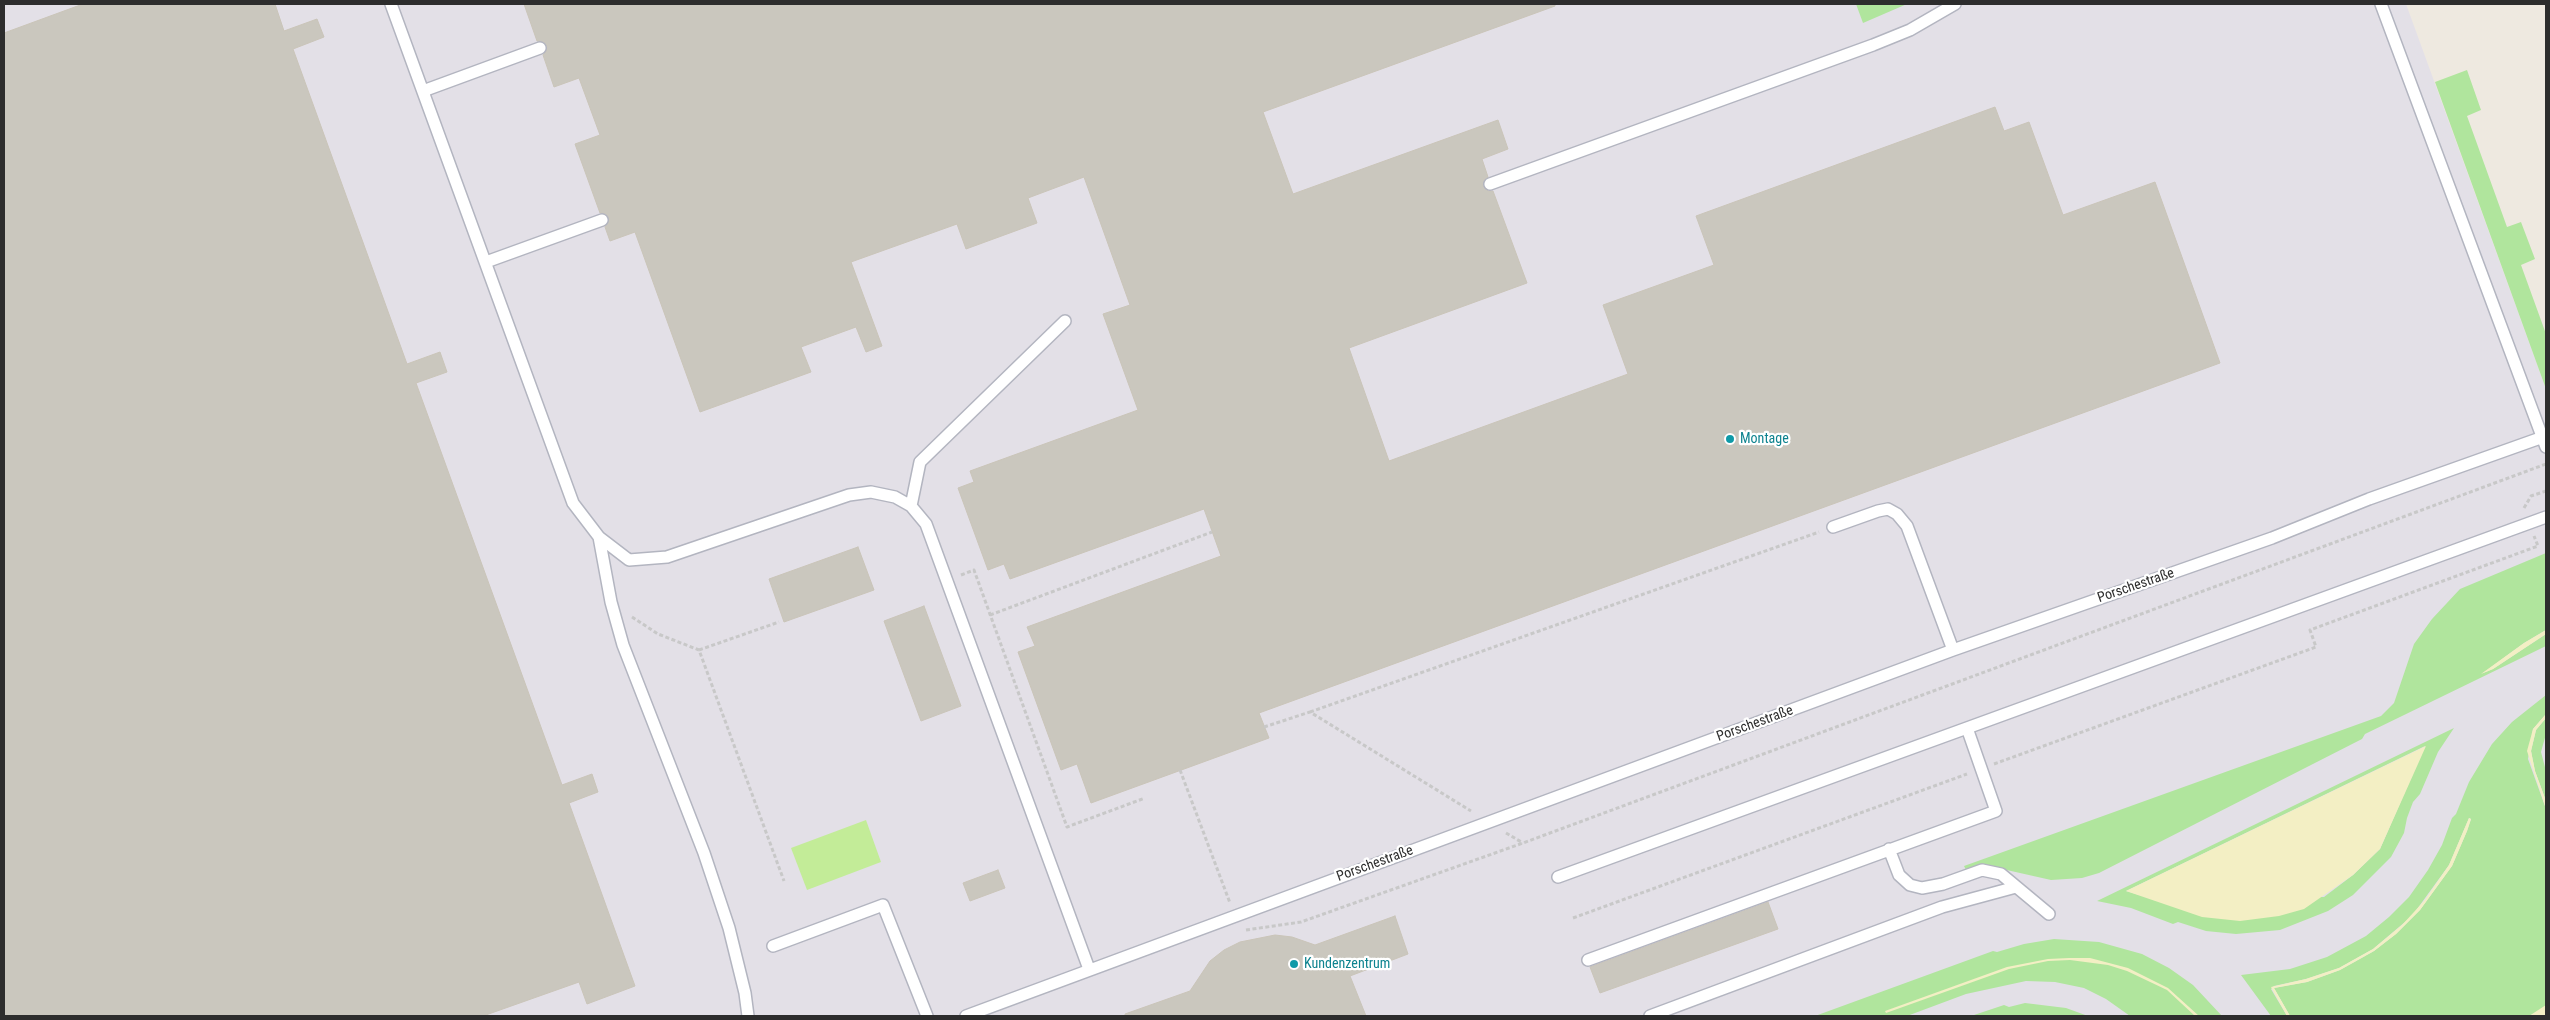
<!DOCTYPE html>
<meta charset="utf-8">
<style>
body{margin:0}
#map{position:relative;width:2550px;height:1020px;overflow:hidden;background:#eee9e0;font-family:"Roboto Condensed",sans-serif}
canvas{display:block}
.frame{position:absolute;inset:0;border:5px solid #2d2d2d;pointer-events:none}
</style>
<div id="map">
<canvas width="2550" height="1020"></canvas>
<div class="frame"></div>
</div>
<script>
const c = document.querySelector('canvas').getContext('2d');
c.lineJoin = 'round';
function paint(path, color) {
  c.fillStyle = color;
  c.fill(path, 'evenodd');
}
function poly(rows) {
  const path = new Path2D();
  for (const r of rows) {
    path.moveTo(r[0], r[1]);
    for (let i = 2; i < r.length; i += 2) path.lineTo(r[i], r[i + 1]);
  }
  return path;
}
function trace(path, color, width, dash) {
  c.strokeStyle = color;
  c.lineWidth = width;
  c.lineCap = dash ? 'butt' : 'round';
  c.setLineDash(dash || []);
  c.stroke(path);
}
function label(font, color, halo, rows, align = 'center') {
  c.font = font + ' "Roboto Condensed",sans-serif';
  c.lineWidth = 4.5;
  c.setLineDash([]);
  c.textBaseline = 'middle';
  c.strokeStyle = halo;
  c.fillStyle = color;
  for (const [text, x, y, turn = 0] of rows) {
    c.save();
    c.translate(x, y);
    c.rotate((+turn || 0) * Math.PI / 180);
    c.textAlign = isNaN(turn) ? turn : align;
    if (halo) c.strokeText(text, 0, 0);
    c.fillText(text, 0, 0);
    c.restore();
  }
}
paint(poly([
 [4,4,2406,4,2546,389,2546,1016,4,1016]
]), '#e3e0e7');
paint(poly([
 [1856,4,1907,4,1863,23],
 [2467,70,2481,110,2467,116,2507,227,2521,222,2535,259,2521,265,2546,334,2546,389,2435,82],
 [2546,553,2546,630,2524,643,2483,673,2493,669,2546,634,2546,646,2365,734,2362,739,2099,873,2082,878,2051,880,1989,866,1979,866,1966,870,1964,866,2381,716,2394,703,2414,644,2432,619,2460,589],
 [2546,695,2546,714,2533,729,2528,759,2546,809,2546,1016,2290,1016,2274,988,2307,982,2340,970,2374,951,2396,934,2420,910,2452,866,2467,831,2471,819,2469,818,2449,865,2412,916,2373,949,2339,968,2306,979,2274,986,2271,989,2287,1016,2271,1016,2241,975,2290,969,2327,957,2366,936,2389,917,2409,897,2428,870,2442,845,2452,818,2456,814,2469,782,2492,744,2512,722],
 [2546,718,2546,734,2541,752,2546,771,2546,801,2535,771,2531,751,2536,730],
 [2454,728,2438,752,2420,794,2413,802,2407,818,2404,833,2391,857,2353,895,2328,911,2280,930,2236,934,2206,931,2178,922,2173,924,2131,908,2097,901],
 [2425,746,2380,849,2353,875,2324,897,2146,897,2126,891],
 [2054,939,2099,942,2142,954,2169,968,2193,985,2222,1016,2130,1016,2106,999,2084,988,2055,982,2026,981,1966,994,1907,1016,1815,1016,1993,951,1997,952,2024,944],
 [2025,1003,2066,1008,2088,1016,1971,1016,2004,1005,2009,1007]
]), '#b0e59d');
paint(poly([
 [2546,630,2546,634,2493,669,2481,674,2524,643],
 [2546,714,2546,718,2536,730,2531,751,2535,771,2546,801,2546,809,2527,751,2533,729],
 [2426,746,2380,849,2353,875,2304,909,2279,916,2240,921,2202,917,2126,891],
 [2469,818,2471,819,2467,831,2452,866,2420,910,2396,934,2374,951,2340,970,2307,982,2274,988,2290,1016,2287,1016,2271,987,2306,979,2339,968,2373,949,2402,925,2425,900,2449,865],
 [2069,958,2090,958,2128,968,2168,988,2199,1016,2195,1016,2167,990,2127,971,2108,965,2070,960,2048,961,2009,969,1886,1013,1885,1011,2007,967,2048,959],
 [2546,1005,2546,1016,2529,1016]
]), '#f3efc4');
paint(poly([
 [866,820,881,862,807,890,791,848]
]), '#c3ec98');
const building = poly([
 [83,4,275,4,284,31,317,19,324,37,293,49,407,364,440,352,447,372,416,383,562,785,592,774,598,792,569,803,635,986,587,1004,579,982,483,1016,4,1016,4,33,83,4],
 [524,4,1555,4,1555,6,1263,112,1293,194,1498,120,1508,149,1482,159,1488,177,1484,180,1483,186,1488,191,1493,191,1527,283,1349,348,1389,461,1628,374,1603,305,1714,265,1696,216,1995,107,2004,131,2029,122,2063,215,2155,182,2220,363,1259,713,1269,738,1091,803,1077,764,1061,770,1018,652,1035,646,1027,627,1221,556,1204,509,1010,579,1004,564,988,570,958,488,974,482,970,471,1138,410,1103,314,1130,305,1084,177,1028,198,1037,223,966,249,957,224,851,262,882,346,866,352,856,327,801,347,811,372,700,412,635,232,610,241,605,227,609,218,606,214,600,213,575,144,600,135,579,78,554,87,543,55,546,52,547,46,544,42,537,41,524,4],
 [858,547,874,590,784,622,769,579,858,547],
 [924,606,961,706,921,721,884,621,924,606],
 [998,870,1005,888,970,901,963,883,998,870],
 [1768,902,1778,929,1600,993,1590,967,1768,902],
 [1395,916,1408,954,1350,976,1366,1016,1125,1016,1125,1014,1190,991,1210,961,1224,950,1240,942,1275,935,1292,937,1315,945,1395,916]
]);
paint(building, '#cac7be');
trace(building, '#cac5b9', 1);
const service = poly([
 [391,4,573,503,599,537,629,560,667,557,849,495,871,492,895,497,911,506,926,524,1089,969],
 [2381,4,2546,447],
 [423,91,540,48],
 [1490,184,1873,45,1910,30,1955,4],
 [486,262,602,220],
 [911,506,920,462,1065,321],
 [1833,527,1878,511,1888,509,1897,514,1907,526,1953,650],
 [599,537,611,602,623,645,704,853,729,928,745,993,748,1016],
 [1889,849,1899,875,1910,885,1922,888,1943,884,1982,870,2001,874,2049,914],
 [1558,877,2546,517],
 [773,946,883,905,927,1016],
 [1588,960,1996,811,1967,728],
 [966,1016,1953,650,2272,538,2369,499,2546,436],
 [1650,1016,1942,907,2016,887]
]);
trace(service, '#b3b5c0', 14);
trace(poly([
 [2524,508,2531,496,2546,491],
 [961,575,974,570,1067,827,1145,798],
 [990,615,1212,532],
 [632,617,658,634,699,650,784,881],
 [699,650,779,622],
 [1310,712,1819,532],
 [1264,727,1310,712,1471,811],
 [1994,764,2316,647,2310,630,2538,546,2534,536],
 [1180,770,1230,903],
 [1506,833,1523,843],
 [1573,918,1967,774],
 [1246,930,1301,922,1523,843,2546,464]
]), '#c8c8c8', 3, [4, 2.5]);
trace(service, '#fff', 11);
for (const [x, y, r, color] of [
 [1730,439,5,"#0f9aa8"],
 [1294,964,5,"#0f9aa8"]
]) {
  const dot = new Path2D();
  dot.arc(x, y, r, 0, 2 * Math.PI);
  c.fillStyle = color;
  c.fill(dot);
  trace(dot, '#fff', 2);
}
label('14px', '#0d838f', '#fff', [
 ["Montage",1740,439],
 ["Kundenzentrum",1304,964]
], 'left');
label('14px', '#2d2d2d', '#fff', [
 ["Porschestraße",2136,586,-19],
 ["Porschestraße",1755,724,-20],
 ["Porschestraße",1375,864,-20]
]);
</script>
